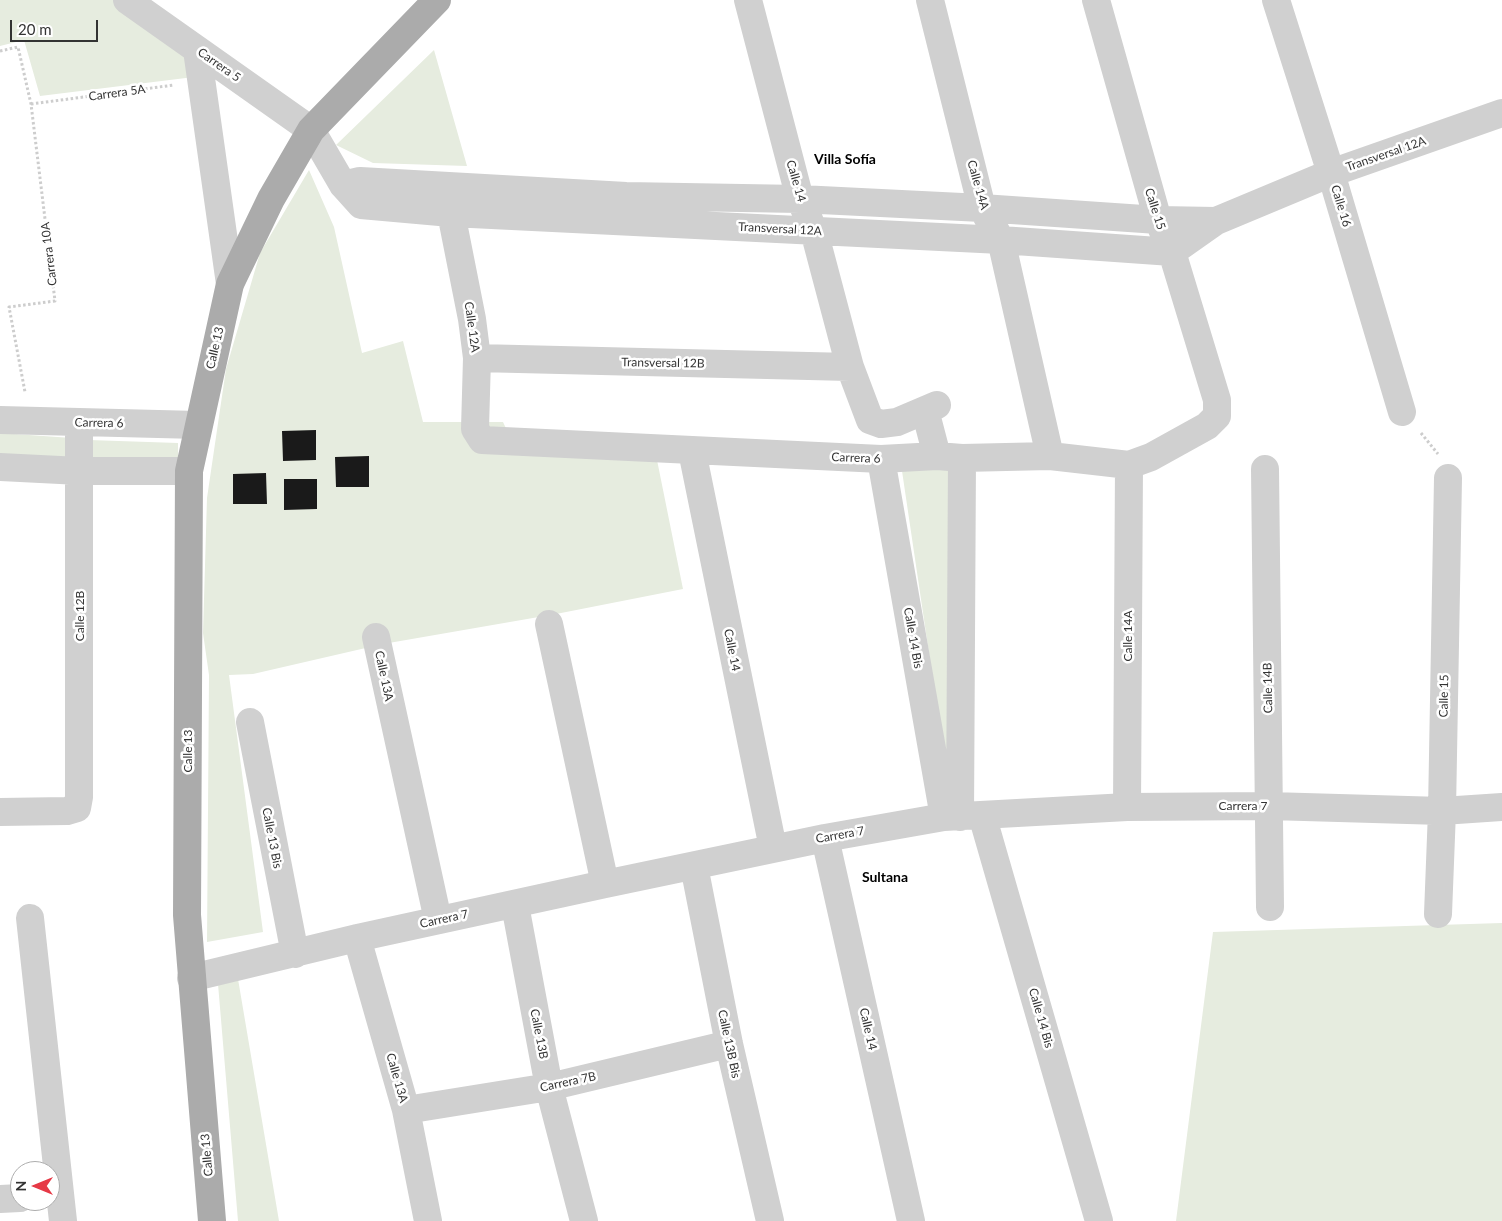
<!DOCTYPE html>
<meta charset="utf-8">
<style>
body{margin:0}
#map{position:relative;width:1502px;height:1221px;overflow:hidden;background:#fff;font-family:Lato,sans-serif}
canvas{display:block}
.north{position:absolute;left:10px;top:1161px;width:50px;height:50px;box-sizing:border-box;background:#fff;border:1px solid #adadad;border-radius:50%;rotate:270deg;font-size:14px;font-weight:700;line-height:20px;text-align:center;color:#333}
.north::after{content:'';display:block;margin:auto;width:18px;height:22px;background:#e63946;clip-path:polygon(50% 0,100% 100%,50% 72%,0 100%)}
.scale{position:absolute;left:10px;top:20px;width:88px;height:22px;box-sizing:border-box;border:2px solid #333;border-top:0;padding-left:6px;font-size:15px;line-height:18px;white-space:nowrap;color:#333;-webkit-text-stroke:4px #fff;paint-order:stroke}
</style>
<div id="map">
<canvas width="1502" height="1221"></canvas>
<div class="north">N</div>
<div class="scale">20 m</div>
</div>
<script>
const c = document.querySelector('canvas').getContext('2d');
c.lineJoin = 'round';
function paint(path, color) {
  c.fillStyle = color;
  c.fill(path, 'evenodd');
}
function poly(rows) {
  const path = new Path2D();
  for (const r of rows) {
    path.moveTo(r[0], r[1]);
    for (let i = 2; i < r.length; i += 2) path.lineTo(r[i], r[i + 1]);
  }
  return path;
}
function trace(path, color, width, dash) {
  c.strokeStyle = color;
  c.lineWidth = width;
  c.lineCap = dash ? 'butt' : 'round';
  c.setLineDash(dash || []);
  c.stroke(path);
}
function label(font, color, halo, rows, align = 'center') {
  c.font = font + ' Lato,sans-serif';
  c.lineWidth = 5;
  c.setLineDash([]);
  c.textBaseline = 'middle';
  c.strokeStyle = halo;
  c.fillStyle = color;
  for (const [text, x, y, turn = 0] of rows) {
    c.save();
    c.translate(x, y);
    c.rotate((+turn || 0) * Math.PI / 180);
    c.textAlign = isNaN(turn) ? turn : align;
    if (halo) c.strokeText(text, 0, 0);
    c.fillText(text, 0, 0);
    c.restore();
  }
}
paint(poly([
 [0,0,114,0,189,55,194,77,40,96,24,40,0,46],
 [434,50,467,166,373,163,336,145],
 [309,170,334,227,362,353,403,341,423,422,503,422,518,454,657,460,683,589,556,614,383,644,253,674,229,675,263,932,207,942,209,675,203,633,207,498,226,369,260,253],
 [0,433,72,438,70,463,0,457],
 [89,440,178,443,178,463,90,462],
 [955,468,950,795,902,471],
 [1502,923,1502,1221,1176,1221,1213,932],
 [238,979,279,1221,238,1221,218,984]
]), '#e6ecdf');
paint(poly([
 [316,430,316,460,283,461,282,431],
 [369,456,369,487,336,487,335,457],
 [266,473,267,504,233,504,233,474],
 [284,479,317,479,317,509,284,510]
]), '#1a1a1a');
trace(poly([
 [0,51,18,47,31,104,55,301,9,307,25,392],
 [31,104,174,85],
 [1421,433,1438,454]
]), '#cdcdcd', 3, [2.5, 2.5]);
trace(poly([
 [127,0,311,130,343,185,361,205,451,213,1001,240,1172,252,1216,221,1331,173,1502,113],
 [748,0,800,199,814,231,850,367,870,420,881,424,897,422,937,405],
 [930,0,982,208,1001,240,1050,456],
 [1276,0,1331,173,1402,412],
 [197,50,230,284],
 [343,185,360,181,626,196,800,199,982,208,1158,220,1216,221],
 [451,213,472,319,477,358,475,429,482,440,881,459,937,456,962,458,1050,456,1129,465,1151,457,1207,426,1217,416,1217,400,1172,252,1158,220,1096,0],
 [477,358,850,367],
 [925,410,937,456],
 [0,420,198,425],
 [692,451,773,848],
 [881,459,944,817],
 [0,467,80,471,189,471],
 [1265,469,1270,907],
 [549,624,605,884],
 [376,637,438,920],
 [250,722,295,954],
 [1127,807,1129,465],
 [0,812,67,811,77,808,79,797,79,423],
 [982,815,1099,1221],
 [960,817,962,458],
 [825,838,911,1221],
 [694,866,729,1044,770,1221],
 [515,905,549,1087,584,1221],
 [1438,914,1442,811,1448,478],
 [30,918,63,1221],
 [357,938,406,1110,428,1221],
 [191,978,357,938,605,884,825,838,944,817,1127,807,1270,806,1442,811,1502,807],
 [406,1110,549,1087,729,1044],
 [0,1199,20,1198]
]), '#d0d0d0', 28);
trace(poly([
 [212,1221,187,915,189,471,230,284,271,199,311,130,437,0]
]), '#ababab', 28);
label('12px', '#333', '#fff', [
 ["Carrera 5",219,65,35],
 ["Carrera 5A",117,93,-8],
 ["Transversal 12A",1386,154,-19],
 ["Calle 14",796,181,74],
 ["Calle 14A",978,185,74],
 ["Calle 16",1341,206,73],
 ["Calle 15",1155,209,72],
 ["Transversal 12A",780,229,3],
 ["Carrera 10A",49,254,-97],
 ["Calle 12A",472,327,82],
 ["Calle 13",215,348,-77],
 ["Transversal 12B",663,363,1],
 ["Carrera 6",99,423,1],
 ["Carrera 6",856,458,2],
 ["Calle 12B",80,616,-90],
 ["Calle 14A",1128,636,-90],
 ["Calle 14 Bis",913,638,80],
 ["Calle 14",732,650,79],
 ["Calle 13A",384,676,78],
 ["Calle 14B",1268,688,-91],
 ["Calle 15",1444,696,-89],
 ["Calle 13",188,751,-90],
 ["Carrera 7",1243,806],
 ["Carrera 7",840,835,-10],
 ["Calle 13 Bis",272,838,79],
 ["Carrera 7",444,919,-12],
 ["Calle 14 Bis",1041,1018,74],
 ["Calle 14",868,1029,77],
 ["Calle 13B",539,1034,79],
 ["Calle 13B Bis",729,1044,78],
 ["Calle 13A",397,1078,74],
 ["Carrera 7B",568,1082,-12],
 ["Calle 13",207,1155,-95]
]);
label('bold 14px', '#000', '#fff', [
 ["Villa Sofía",845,159],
 ["Sultana",885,877]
]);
</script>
